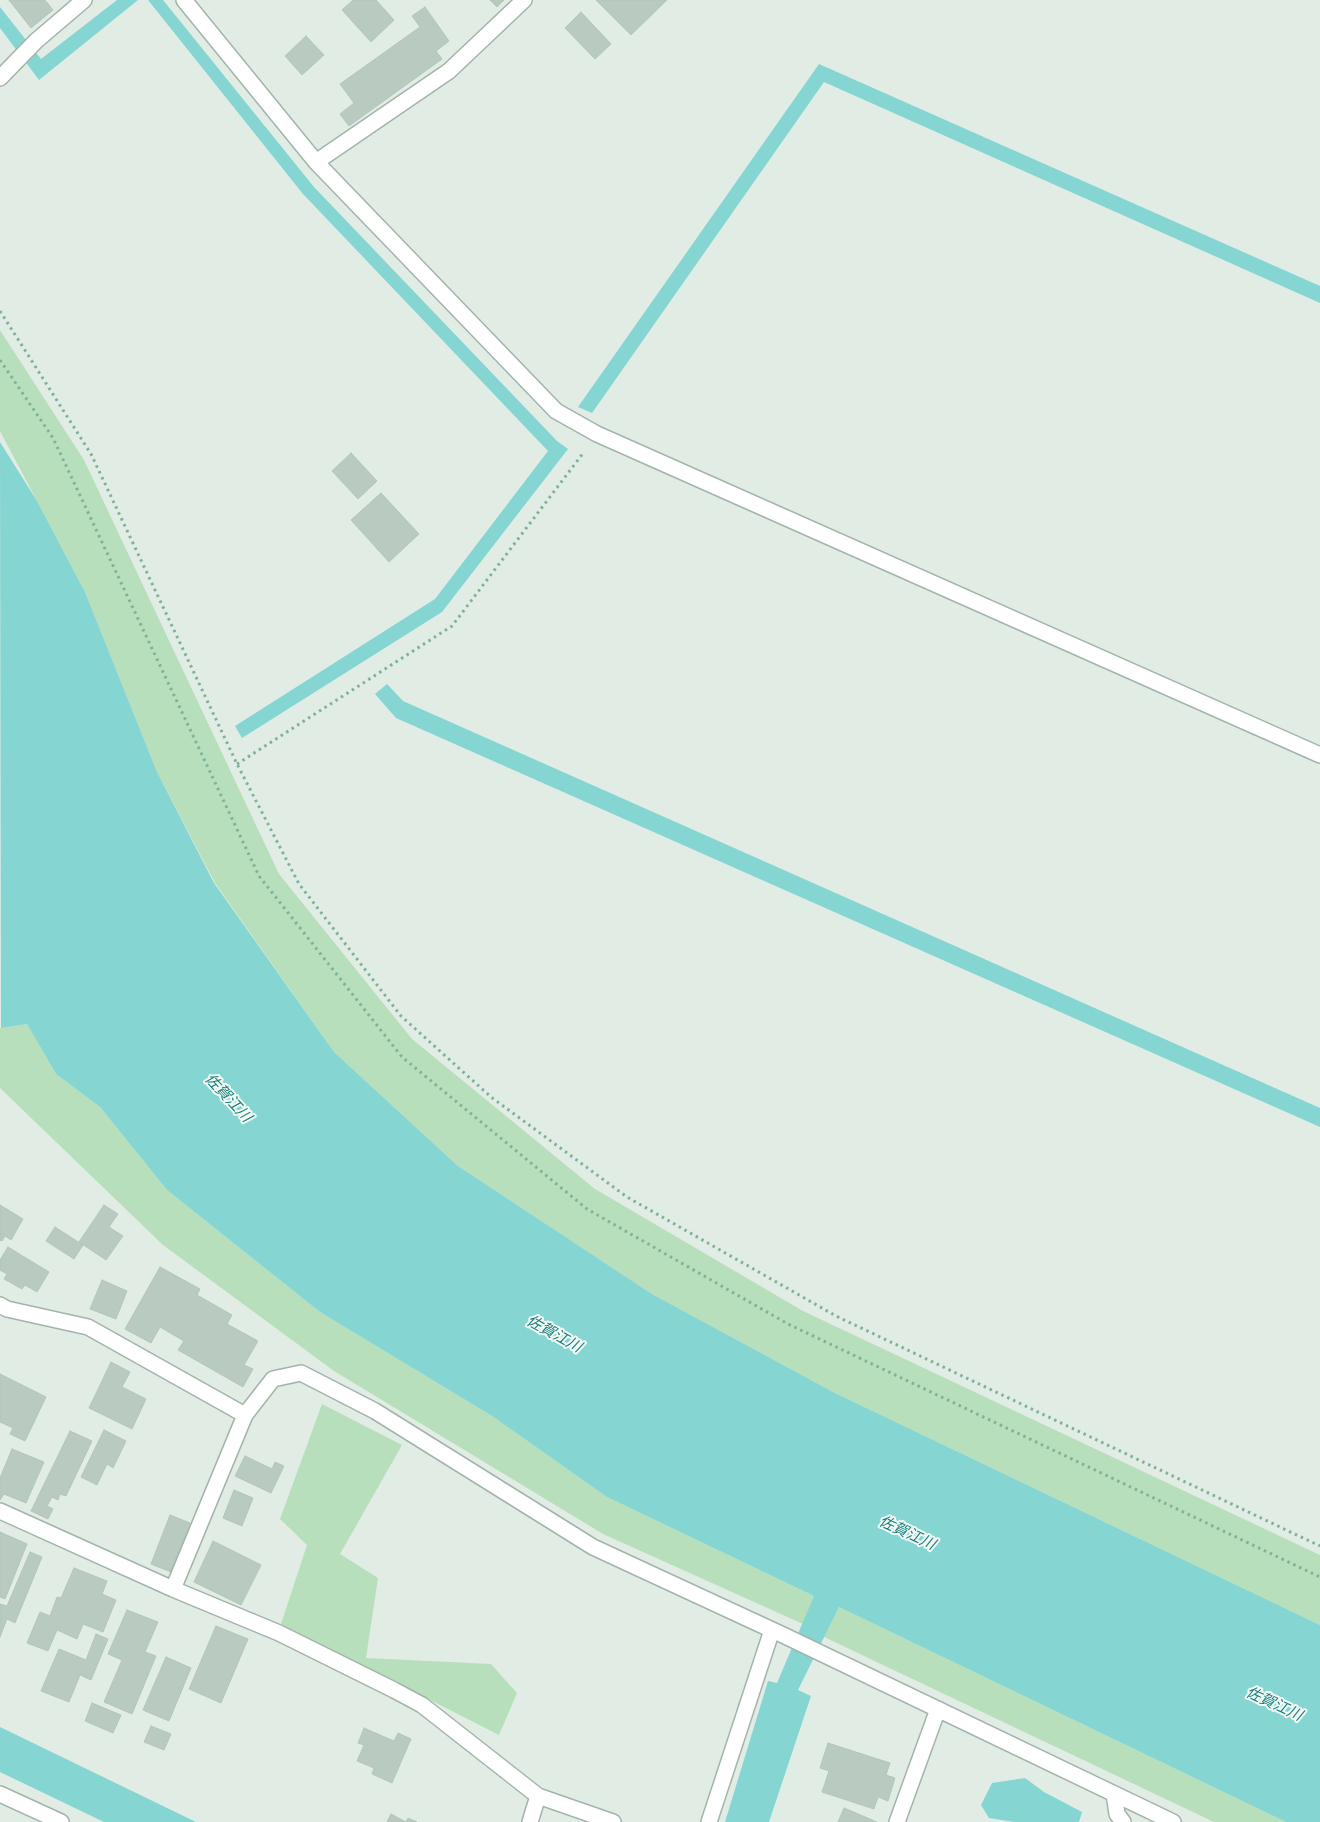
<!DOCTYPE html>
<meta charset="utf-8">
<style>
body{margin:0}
canvas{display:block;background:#e1ece5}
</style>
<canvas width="1320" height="1822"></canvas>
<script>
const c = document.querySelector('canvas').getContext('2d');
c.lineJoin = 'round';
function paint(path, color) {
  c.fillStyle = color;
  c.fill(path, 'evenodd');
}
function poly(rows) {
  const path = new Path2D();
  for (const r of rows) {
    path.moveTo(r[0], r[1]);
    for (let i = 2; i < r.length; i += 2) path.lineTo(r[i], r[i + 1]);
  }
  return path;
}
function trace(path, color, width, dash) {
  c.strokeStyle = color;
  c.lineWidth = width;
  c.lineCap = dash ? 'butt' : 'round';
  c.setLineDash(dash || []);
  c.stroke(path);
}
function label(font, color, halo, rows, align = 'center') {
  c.font = font + ' Quicksand,"Noto Sans JP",sans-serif';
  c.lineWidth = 4;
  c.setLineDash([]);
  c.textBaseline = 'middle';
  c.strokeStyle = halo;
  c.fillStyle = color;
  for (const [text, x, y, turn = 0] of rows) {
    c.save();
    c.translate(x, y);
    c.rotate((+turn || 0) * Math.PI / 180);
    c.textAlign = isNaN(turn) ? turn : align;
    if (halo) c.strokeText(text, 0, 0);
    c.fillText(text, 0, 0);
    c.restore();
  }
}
paint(poly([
 [0,330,84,460,279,874,412,1039,595,1189,803,1311,1320,1555,1320,1625,835,1393,652,1294,458,1166,334,1052,215,883,157,772,85,592,0,431],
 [27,1024,56,1074,100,1107,167,1190,320,1312,492,1416,607,1497,814,1596,803,1624,603,1534,334,1371,163,1245,0,1088,0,1028],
 [322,1404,402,1445,340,1554,378,1578,366,1658,491,1664,517,1693,499,1735,281,1624,307,1545,280,1519],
 [839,1607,970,1670,1286,1822,1214,1822,824,1637]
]), '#b8dfbb');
paint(poly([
 [117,0,138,0,39,80,0,28,0,7,41,59],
 [148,0,163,0,314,187,557,441,568,449,442,612,242,738,235,726,435,599,548,451,303,194],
 [819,64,1320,286,1320,303,824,82,592,413,578,407],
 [0,442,37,501,85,592,157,772,214,883,334,1052,458,1166,652,1294,835,1393,1320,1625,1320,1822,1286,1822,839,1607,798,1690,811,1696,769,1822,725,1822,768,1681,777,1683,814,1596,607,1497,492,1416,320,1312,167,1190,100,1107,56,1074,27,1024,1,1028],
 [387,684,403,701,1320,1108,1320,1127,396,718,375,694],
 [0,1727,196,1822,104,1822,0,1772],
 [1025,1778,1044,1792,1082,1812,1079,1822,1014,1822,989,1818,981,1805,992,1783]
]), '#85d5d2');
const building = poly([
 [9,0,45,0,53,10,31,28,9,0],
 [353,0,376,0,394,20,371,42,342,10,353,0],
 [490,0,504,0,497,7,490,0],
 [596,0,667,0,631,35,596,0],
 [425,7,449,41,436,51,442,59,349,126,340,114,354,103,340,84,420,27,412,16,425,7],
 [581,12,611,44,595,59,565,28,581,12],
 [306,36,324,55,302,75,285,56,306,36],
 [351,453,377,481,358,499,332,471,351,453],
 [381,493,419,534,389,562,351,520,381,493],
 [0,1205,23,1219,11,1240,5,1236,2,1241,0,1240,0,1205],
 [104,1205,118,1214,109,1227,123,1236,106,1260,79,1242,104,1205],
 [55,1227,83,1245,74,1259,46,1241,55,1227],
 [8,1247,49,1272,37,1292,25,1285,22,1289,4,1279,7,1274,0,1270,0,1260,8,1247],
 [160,1267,200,1289,197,1295,232,1315,227,1324,258,1341,244,1365,253,1369,243,1387,178,1350,184,1341,160,1327,151,1343,125,1329,160,1267],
 [102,1280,127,1291,116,1319,90,1309,102,1280],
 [111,1362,130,1372,122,1387,146,1399,132,1429,89,1408,111,1362],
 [0,1374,46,1397,25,1441,10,1434,13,1428,0,1422,0,1374],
 [104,1430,126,1441,113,1468,107,1464,97,1485,81,1477,104,1430],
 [70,1431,92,1441,66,1496,60,1494,58,1500,52,1497,47,1506,53,1509,48,1519,31,1511,70,1431],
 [12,1449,44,1462,26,1503,4,1494,0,1500,0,1478,12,1449],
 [245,1456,272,1469,275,1462,284,1466,271,1493,235,1476,245,1456],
 [234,1490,253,1498,242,1526,223,1518,234,1490],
 [170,1515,190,1523,171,1572,151,1564,170,1515],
 [0,1532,27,1544,5,1599,0,1597,0,1532],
 [213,1541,261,1565,241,1605,194,1582,213,1541],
 [30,1552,42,1557,15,1623,7,1619,0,1637,0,1604,7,1606,30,1552],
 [74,1568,107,1581,102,1594,116,1600,103,1632,83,1624,77,1639,57,1630,48,1651,27,1643,40,1612,50,1616,57,1597,61,1598,74,1568],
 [127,1610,158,1622,145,1652,156,1656,132,1714,104,1702,122,1660,108,1654,127,1610],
 [216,1626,248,1639,221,1703,189,1689,216,1626],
 [96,1634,108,1639,91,1680,80,1675,69,1702,41,1691,59,1649,86,1660,96,1634],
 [166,1657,191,1668,169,1721,143,1710,166,1657],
 [92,1703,121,1715,113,1733,85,1721,92,1703],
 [151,1726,171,1734,164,1750,144,1742,151,1726],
 [364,1728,394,1741,398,1733,411,1739,392,1783,372,1774,374,1768,357,1761,364,1745,358,1743,364,1728],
 [828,1743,890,1763,886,1775,895,1778,888,1801,878,1797,874,1809,822,1792,829,1771,820,1768,828,1743],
 [844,1808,877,1822,838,1822,844,1808],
 [391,1814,406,1822,408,1818,417,1822,387,1822,391,1814]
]);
paint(building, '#b9cac0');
trace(building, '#b3c6bb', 1);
const minor = poly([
 [184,0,316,162,556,411,597,434,1320,755],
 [0,78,36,41,84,0],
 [316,162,449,71,524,0],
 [0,1305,7,1309,88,1327,245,1415,173,1589],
 [245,1415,273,1379,301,1373,375,1411,593,1547,783,1635,1173,1822],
 [0,1511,173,1589,279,1633,394,1690,422,1705,538,1796,613,1822],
 [0,1794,61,1822],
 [1114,1794,1117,1814,1123,1822],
 [530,1822,538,1796],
 [709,1822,772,1630],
 [897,1822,938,1709]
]);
trace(minor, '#a3b4ab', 18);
trace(poly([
 [0,311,91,454,237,764,299,884,401,1016,491,1097,627,1197,836,1316,1320,1546],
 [0,360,53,438,259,876,402,1057,587,1209,788,1324,1320,1577],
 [237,764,452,626,584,452]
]), '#7fb299', 3, [2.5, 4]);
trace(minor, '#fff', 15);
label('italic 15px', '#177e7c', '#f2f9f4', [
 ["佐賀江川",228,1098,47],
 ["佐賀江川",554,1334,29],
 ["佐賀江川",907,1533,25],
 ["佐賀江川",1274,1704,25]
]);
</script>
